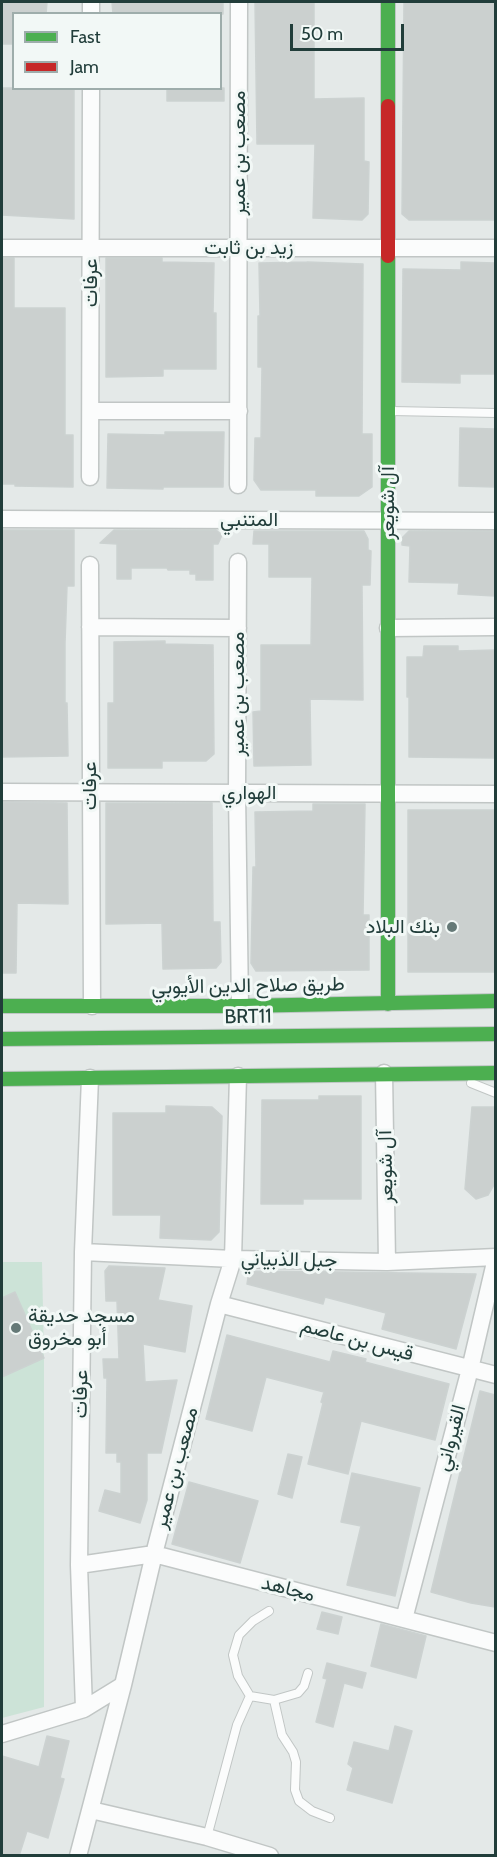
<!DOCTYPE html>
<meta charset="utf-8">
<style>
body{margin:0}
#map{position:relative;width:497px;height:1857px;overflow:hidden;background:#e4e9e8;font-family:Cabin,sans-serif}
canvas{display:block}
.frame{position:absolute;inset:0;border:3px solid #213d3a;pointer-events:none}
.legend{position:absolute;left:12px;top:12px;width:210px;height:78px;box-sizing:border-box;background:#f2f8f6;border:2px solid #9eadab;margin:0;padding:8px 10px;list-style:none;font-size:18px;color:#213d3a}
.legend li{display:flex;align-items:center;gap:12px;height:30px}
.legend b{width:30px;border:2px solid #9eadab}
.scale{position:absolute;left:290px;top:24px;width:114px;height:27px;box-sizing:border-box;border:3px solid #213d3a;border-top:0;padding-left:8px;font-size:18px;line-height:21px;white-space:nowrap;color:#213d3a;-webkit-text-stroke:4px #f2f8f6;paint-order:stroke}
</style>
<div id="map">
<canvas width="497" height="1857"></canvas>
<div class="frame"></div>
<ul class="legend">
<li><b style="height:8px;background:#4caf50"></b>Fast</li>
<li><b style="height:8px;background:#c62828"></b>Jam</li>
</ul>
<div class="scale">50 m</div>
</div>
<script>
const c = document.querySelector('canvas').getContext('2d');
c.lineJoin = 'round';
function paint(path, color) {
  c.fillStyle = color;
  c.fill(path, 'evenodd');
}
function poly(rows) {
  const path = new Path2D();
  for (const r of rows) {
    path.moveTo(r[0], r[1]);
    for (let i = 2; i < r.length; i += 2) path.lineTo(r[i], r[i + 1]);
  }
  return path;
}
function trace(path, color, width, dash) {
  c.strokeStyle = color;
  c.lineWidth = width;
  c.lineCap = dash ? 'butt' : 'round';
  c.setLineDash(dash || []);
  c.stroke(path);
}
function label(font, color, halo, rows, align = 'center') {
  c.font = font + ' Cabin,Vazirmatn,sans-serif';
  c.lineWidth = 6;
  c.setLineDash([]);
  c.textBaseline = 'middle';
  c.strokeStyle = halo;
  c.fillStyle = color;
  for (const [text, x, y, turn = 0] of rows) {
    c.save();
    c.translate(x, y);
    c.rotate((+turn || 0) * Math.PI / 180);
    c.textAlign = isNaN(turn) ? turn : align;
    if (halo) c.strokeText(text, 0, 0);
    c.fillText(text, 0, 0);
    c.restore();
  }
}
paint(poly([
 [2,1262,42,1262,44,1358,44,1707,2,1718]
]), '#cce3d7');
const building = poly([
 [4,2,47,2,46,14,14,14,13,44,2,44,2,7,3,7,4,2],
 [112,2,223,2,223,14,113,14,112,2],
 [255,2,314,2,314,99,364,98,364,161,369,162,368,214,362,220,313,218,315,144,257,144,255,2],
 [404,2,495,2,495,220,409,220,402,214,404,2],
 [2,88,74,88,74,219,2,215,2,88],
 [167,88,224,88,224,101,167,101,167,88],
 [2,258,14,258,14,308,65,308,65,435,73,435,73,487,15,486,15,484,2,484,2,258],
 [106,258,162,258,162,262,214,263,213,313,216,313,216,369,163,369,163,376,106,377,106,258],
 [307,262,363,264,362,434,372,434,372,487,359,496,316,496,316,490,261,490,254,480,255,438,261,438,262,367,258,367,258,316,260,316,259,263,307,262],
 [461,262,495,263,495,374,460,374,460,383,402,382,403,269,461,270,461,262],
 [460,428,495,429,495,487,459,486,460,428],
 [165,432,224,432,223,487,163,487,163,489,107,488,108,434,165,435,165,432],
 [2,530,74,530,74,586,67,586,65,643,65,703,67,703,68,756,2,757,2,530],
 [114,530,216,530,222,535,218,544,213,544,213,580,196,580,196,574,190,574,190,570,168,570,167,568,131,568,131,579,117,579,117,544,100,543,114,530],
 [254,531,364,531,368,539,368,550,371,551,370,585,362,585,363,700,310,699,311,765,254,766,253,712,261,711,261,645,311,645,312,577,269,577,269,544,253,544,254,531],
 [409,531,495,531,495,596,458,594,459,583,409,582,410,546,402,545,402,538,409,531],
 [165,641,165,644,213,645,214,754,206,761,162,761,162,768,108,768,108,703,114,703,114,642,165,641],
 [424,646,458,646,458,651,495,650,495,758,409,757,409,697,407,697,407,657,423,657,424,646],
 [2,802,67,803,68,904,17,903,16,973,2,973,2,802],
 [106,803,212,803,213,922,220,922,221,962,216,968,163,969,162,923,106,924,106,803],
 [313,804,365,804,363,915,369,915,369,970,256,971,251,963,253,867,256,867,255,812,313,811,313,804],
 [408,810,495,810,495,972,408,972,408,810],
 [319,1096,361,1096,361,1199,303,1199,303,1204,261,1204,262,1100,319,1100,319,1096],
 [166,1106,212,1107,222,1116,219,1232,211,1240,160,1238,161,1215,113,1215,113,1113,166,1113,166,1106],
 [472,1107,495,1107,495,1183,488,1195,476,1199,465,1189,472,1107],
 [109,1266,165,1268,158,1300,192,1306,185,1352,143,1344,145,1382,177,1380,161,1453,147,1453,147,1500,140,1523,99,1511,105,1490,121,1494,121,1462,117,1462,117,1453,106,1453,107,1378,104,1378,103,1359,119,1359,117,1301,106,1301,105,1271,109,1266],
 [249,1271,339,1272,476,1274,456,1349,382,1329,386,1313,325,1297,323,1304,247,1284,249,1271],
 [15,1292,44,1358,2,1377,2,1298,15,1292],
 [227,1335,330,1362,333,1351,366,1359,365,1362,449,1384,435,1440,361,1421,348,1474,308,1464,323,1403,321,1402,324,1392,266,1377,252,1431,206,1419,227,1335],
 [480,1391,495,1395,495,1607,471,1603,431,1592,480,1391],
 [288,1454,302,1457,292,1498,278,1494,288,1454],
 [352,1473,420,1488,395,1596,347,1585,361,1526,341,1522,352,1473],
 [189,1482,258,1501,240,1563,172,1544,189,1482],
 [322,1612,342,1617,338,1634,317,1629,322,1612],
 [381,1624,426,1636,416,1678,371,1666,381,1624],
 [327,1663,366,1673,362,1688,344,1683,333,1727,316,1722,327,1679,323,1678,327,1663],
 [395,1726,412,1731,392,1803,347,1790,353,1768,348,1764,354,1742,389,1751,395,1726],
 [47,1736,69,1741,60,1778,64,1779,48,1838,27,1831,19,1856,2,1856,2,1756,39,1767,47,1736]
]);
paint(building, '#cbd0cf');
trace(building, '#ccd2d1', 1.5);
const lane = poly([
 [391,411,496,413],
 [471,1083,496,1093],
 [250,1696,274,1700,282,1735,293,1752,296,1762,295,1790,299,1801,312,1811,330,1818],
 [274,1700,298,1693,304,1686,308,1673],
 [207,1837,237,1725,250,1696,238,1676,233,1655,239,1635,253,1621,269,1611]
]);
const street = poly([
 [91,14,91,2],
 [2,248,496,248],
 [91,411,239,411],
 [90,477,91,88],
 [238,485,239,2],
 [2,519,496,521],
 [238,562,237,793,240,1006],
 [90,565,92,1006],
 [90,627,238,628],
 [388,628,496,627],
 [2,792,496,794],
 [384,1073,387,1262],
 [90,1078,83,1252,79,1565,84,1709,123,1685],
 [83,1252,233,1259,387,1262,496,1257],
 [219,1304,496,1375],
 [79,1565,154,1554,496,1643],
 [404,1619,470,1369,496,1258],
 [2,1734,84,1709],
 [91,1810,207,1837,270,1856],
 [78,1856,123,1685,154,1554,219,1304,233,1259,238,1076]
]);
const fast = poly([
 [388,2,388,106],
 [388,256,388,1004],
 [2,1006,240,1006,496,1001],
 [2,1039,496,1034],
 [2,1079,496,1073]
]);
const jam = poly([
 [388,106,388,256]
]);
trace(lane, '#c1c6c5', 10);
trace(street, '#c1c6c5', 19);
trace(fast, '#bfc7c5', 16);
trace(jam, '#bfc7c5', 16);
trace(lane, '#fbfcfc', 8);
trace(street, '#fbfcfc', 16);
trace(fast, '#4caf50', 14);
trace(jam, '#c62828', 14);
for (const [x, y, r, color] of [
 [452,927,6,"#657977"],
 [16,1328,6,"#657977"]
]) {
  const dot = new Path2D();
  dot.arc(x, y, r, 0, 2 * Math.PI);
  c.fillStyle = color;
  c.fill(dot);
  trace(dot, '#f2f8f6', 2);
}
label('20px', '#213d3a', '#f2f8f6', [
 ["مصعب بن عمير",239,153,-90],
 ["زيد بن ثابت",249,248],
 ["عرفات",91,283,-90],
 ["آل شويعر",388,503,-90],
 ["المتنبي",249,520],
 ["مصعب بن عمير",238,694,-90],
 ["عرفات",90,786,-90],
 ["الهواري",249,793],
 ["طريق صلاح الدين الأيوبي",248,986,-1],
 ["BRT11",248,1017,-1],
 ["آل شويعر",386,1167,-91],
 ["جبل الذبياني",289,1260,1],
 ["قيس بن عاصم",357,1340,15],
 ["عرفات",81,1394,-89],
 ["القيرواني",451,1438,-75],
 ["مصعب بن عمير",176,1468,-75],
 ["مجاهد",288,1589,14]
]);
label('20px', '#213d3a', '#f2f8f6', [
 ["بنك البلاد",440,927],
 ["مسجد حديقة",28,1316,"left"],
 ["أبو مخروق",28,1339,"left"]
], 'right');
</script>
